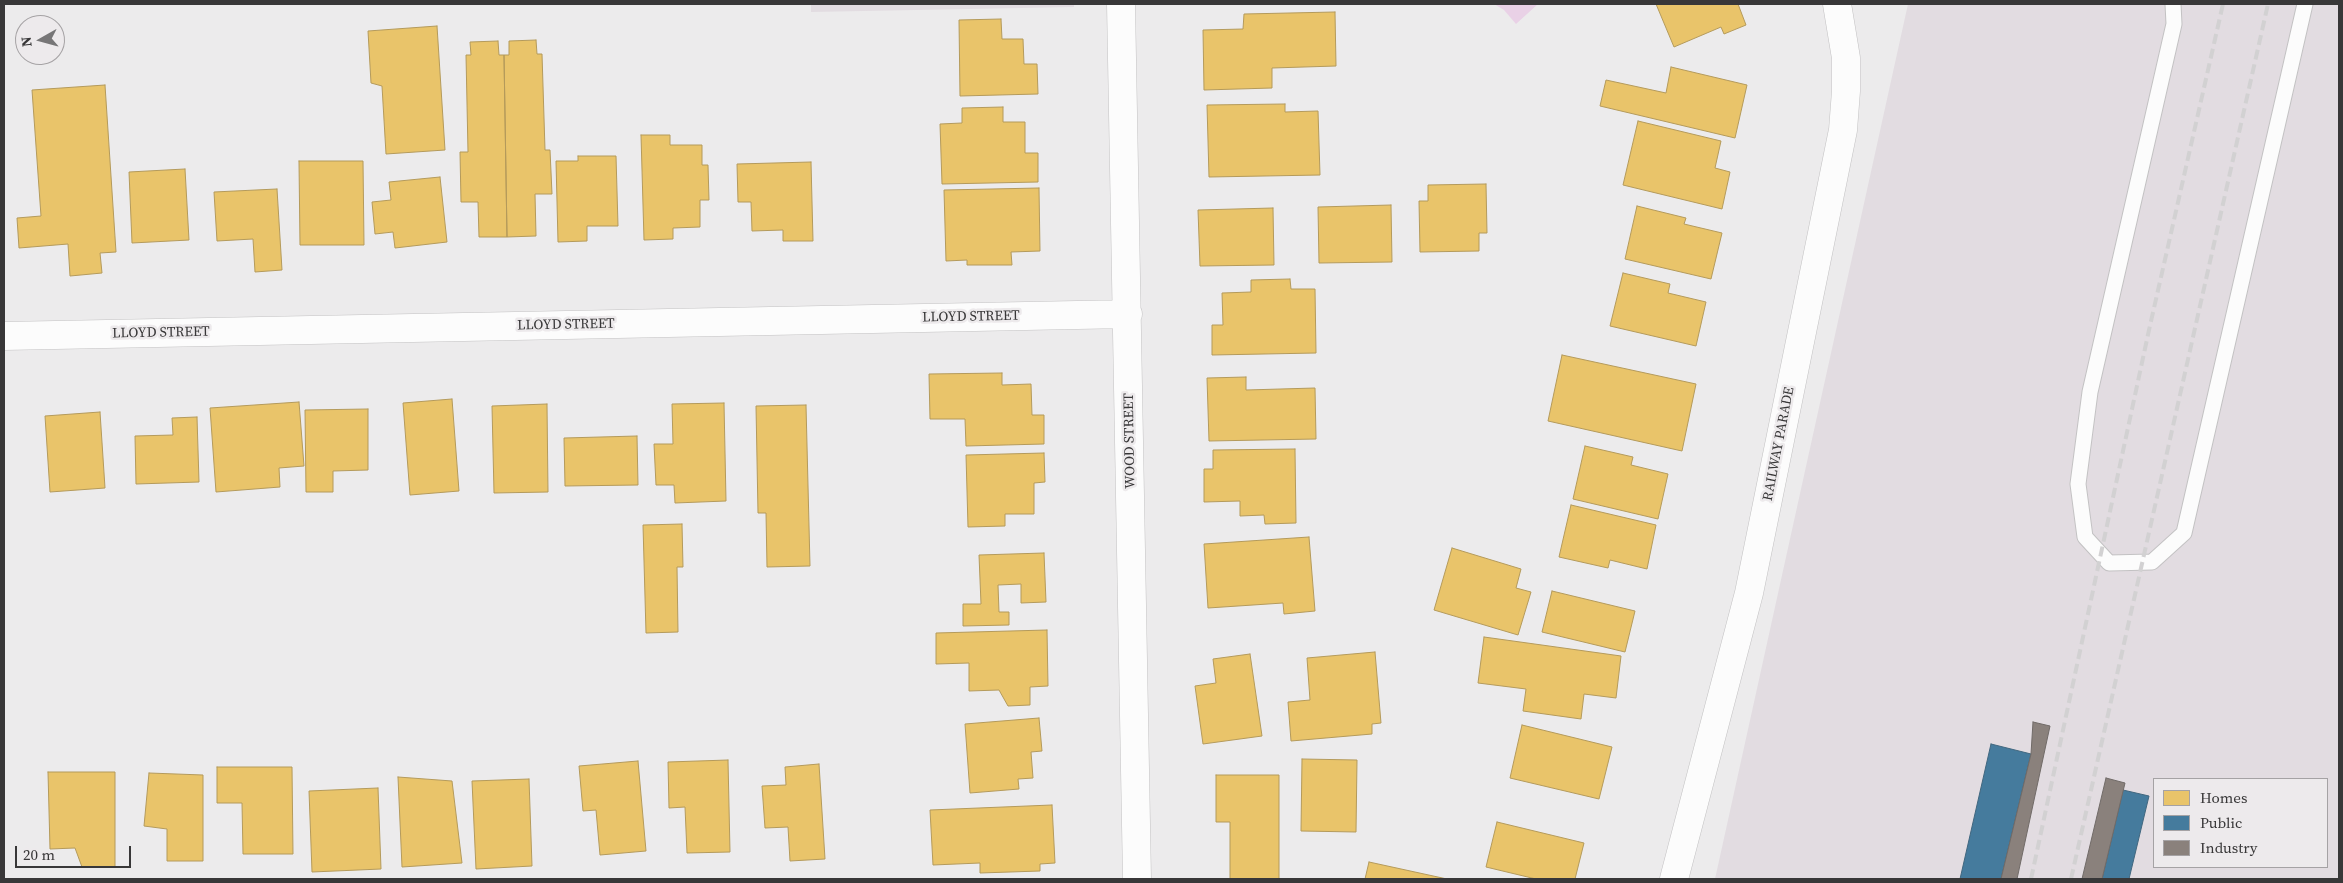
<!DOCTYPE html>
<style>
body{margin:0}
#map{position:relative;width:2343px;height:883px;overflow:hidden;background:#ecebec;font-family:"Source Serif 4",serif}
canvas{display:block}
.frame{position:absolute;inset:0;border:5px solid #383738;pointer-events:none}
.legend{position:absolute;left:2153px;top:778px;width:175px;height:90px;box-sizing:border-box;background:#edeaec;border:1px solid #a5a2a4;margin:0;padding:6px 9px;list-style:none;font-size:15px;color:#383738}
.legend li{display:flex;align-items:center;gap:10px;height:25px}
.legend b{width:25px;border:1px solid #a5a2a4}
.north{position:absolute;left:15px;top:15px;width:50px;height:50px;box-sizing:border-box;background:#edeaec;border:1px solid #a5a2a4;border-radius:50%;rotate:263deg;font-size:14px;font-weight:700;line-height:20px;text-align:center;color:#383738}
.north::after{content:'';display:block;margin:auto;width:18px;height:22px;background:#777677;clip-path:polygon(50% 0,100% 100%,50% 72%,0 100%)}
.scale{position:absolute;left:15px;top:846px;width:116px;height:22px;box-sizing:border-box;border:2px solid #383738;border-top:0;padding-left:6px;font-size:15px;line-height:18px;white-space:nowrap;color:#383738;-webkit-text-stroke:4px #edeaec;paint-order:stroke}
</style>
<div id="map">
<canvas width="2343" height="883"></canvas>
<div class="frame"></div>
<ul class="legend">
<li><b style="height:14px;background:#e9c46a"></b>Homes</li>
<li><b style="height:14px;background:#457b9d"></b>Public</li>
<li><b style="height:14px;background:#8a817c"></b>Industry</li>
</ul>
<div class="north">N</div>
<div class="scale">20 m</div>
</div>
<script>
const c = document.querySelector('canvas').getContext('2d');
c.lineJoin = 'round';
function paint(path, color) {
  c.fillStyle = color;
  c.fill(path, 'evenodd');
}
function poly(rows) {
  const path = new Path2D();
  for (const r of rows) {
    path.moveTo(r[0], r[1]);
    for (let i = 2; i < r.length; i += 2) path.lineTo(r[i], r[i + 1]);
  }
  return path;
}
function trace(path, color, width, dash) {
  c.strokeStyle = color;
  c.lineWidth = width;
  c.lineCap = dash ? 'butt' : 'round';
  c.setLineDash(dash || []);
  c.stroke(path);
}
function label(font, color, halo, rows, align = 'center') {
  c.font = font + ' "Source Serif 4",serif';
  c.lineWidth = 5;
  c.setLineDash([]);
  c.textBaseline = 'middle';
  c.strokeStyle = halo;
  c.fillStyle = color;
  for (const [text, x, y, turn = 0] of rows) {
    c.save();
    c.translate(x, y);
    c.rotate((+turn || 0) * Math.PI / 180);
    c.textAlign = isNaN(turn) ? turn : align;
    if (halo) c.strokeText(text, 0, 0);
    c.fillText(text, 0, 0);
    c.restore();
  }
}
paint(poly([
 [811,4,1074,4,1074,7,811,12],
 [1908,4,2339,4,2339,879,1715,879],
 [2154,779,2327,779,2327,867,2154,867]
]), '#e2dce1');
paint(poly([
 [1494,4,1538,4,1516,24,1504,10]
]), '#e9d1e6');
const homes = poly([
 [1656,4,1738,4,1746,25,1724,34,1721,27,1674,47,1656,4],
 [1335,12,1336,66,1272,68,1272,88,1204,90,1203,30,1243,29,1244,14,1335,12],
 [1001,19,1002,39,1023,39,1024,64,1037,64,1038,94,960,96,959,20,1001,19],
 [437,26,445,150,386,154,382,86,371,83,368,31,437,26],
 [536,40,537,54,542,54,545,150,550,150,552,194,535,194,536,236,507,237,504,55,509,55,509,41,536,40],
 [498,41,499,55,504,55,507,237,479,237,478,202,461,202,460,152,468,152,466,55,471,55,470,42,498,41],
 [1671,67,1747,85,1735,138,1600,106,1606,80,1666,93,1671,67],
 [105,85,116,252,100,253,102,273,70,276,68,244,19,248,17,218,41,216,32,90,105,85],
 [1285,104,1285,112,1318,111,1320,175,1209,177,1207,105,1285,104],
 [1003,107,1003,122,1025,122,1025,153,1038,153,1038,182,942,184,940,124,962,123,962,108,1003,107],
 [1638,121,1721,141,1715,168,1730,172,1722,209,1623,185,1638,121],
 [641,135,670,135,670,145,702,145,702,165,708,165,709,200,700,200,700,227,673,228,673,239,644,240,641,135],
 [578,156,616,156,618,226,587,226,587,241,558,242,556,161,578,161,578,156],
 [299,161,363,161,364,245,300,245,299,161],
 [811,162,813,241,783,241,783,230,752,231,751,202,738,202,737,164,811,162],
 [185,169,189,240,132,243,129,172,185,169],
 [440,177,447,242,395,248,393,232,375,234,372,202,391,200,389,182,440,177],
 [1486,184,1487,233,1479,233,1479,251,1420,252,1419,201,1428,201,1428,185,1486,184],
 [1039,188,1040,251,1011,252,1012,265,967,265,967,260,946,261,944,190,1039,188],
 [277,189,282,270,255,272,253,239,217,241,214,192,277,189],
 [1391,205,1392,262,1319,263,1318,207,1391,205],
 [1637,206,1686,218,1684,224,1722,233,1711,279,1625,259,1637,206],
 [1273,208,1274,265,1200,266,1198,210,1273,208],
 [1623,273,1670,284,1668,293,1706,302,1696,346,1610,326,1623,273],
 [1290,279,1291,289,1315,289,1316,353,1212,355,1212,325,1223,325,1222,293,1251,292,1251,280,1290,279],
 [1562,355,1696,384,1682,451,1548,421,1562,355],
 [1002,373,1002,385,1031,384,1032,415,1044,415,1044,444,966,446,965,419,930,419,929,374,1002,373],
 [1246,377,1246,390,1315,388,1316,439,1209,441,1207,378,1246,377],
 [452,399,459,491,410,495,403,403,452,399],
 [299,402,304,466,279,468,280,487,216,492,210,408,299,402],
 [724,403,726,501,675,503,674,485,656,485,654,444,673,444,672,404,724,403],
 [547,404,548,492,494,493,492,406,547,404],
 [806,405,810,566,767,567,766,513,758,513,756,406,806,405],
 [368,409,368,470,333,471,333,492,306,492,305,410,368,409],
 [100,412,105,488,50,492,45,416,100,412],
 [197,417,199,482,136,484,135,436,173,435,172,418,197,417],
 [637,436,638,485,565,486,564,438,637,436],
 [1585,446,1633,457,1631,465,1668,474,1658,519,1573,499,1585,446],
 [1295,449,1296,523,1265,524,1264,515,1240,516,1240,501,1204,502,1204,469,1213,469,1213,450,1295,449],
 [1044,453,1045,482,1034,483,1034,514,1005,514,1005,526,968,527,966,455,1044,453],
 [1571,505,1656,525,1647,569,1610,560,1608,568,1559,557,1571,505],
 [682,524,683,567,677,567,678,632,646,633,643,525,682,524],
 [1309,537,1315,611,1284,614,1283,603,1208,608,1204,544,1309,537],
 [1452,548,1521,569,1516,588,1531,592,1518,635,1434,610,1452,548],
 [1044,553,1046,602,1021,603,1021,584,998,585,999,612,1009,612,1009,625,963,626,963,604,981,604,979,555,1044,553],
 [1552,591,1635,611,1625,652,1542,632,1552,591],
 [1047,630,1048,686,1030,687,1030,705,1008,706,999,690,969,691,969,663,936,664,936,633,1047,630],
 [1484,637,1621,656,1616,698,1584,694,1581,719,1523,711,1526,689,1478,683,1484,637],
 [1375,652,1381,723,1372,724,1372,734,1291,741,1288,702,1310,700,1307,658,1375,652],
 [1250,654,1262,736,1203,744,1195,686,1216,683,1213,659,1250,654],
 [1039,718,1042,751,1031,752,1033,778,1018,779,1019,789,970,793,965,724,1039,718],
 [1522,725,1612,747,1599,799,1510,778,1522,725],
 [1302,759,1357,760,1356,832,1301,831,1302,759],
 [728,760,730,852,687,853,685,807,669,808,668,762,728,760],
 [638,761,646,851,600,855,596,810,583,811,579,766,638,761],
 [819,764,825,859,790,861,788,827,765,828,762,786,786,785,785,767,819,764],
 [217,767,292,767,293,854,243,854,242,803,217,803,217,767],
 [48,772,115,772,115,867,82,867,75,848,50,849,48,772],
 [149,773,203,775,203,861,167,861,167,829,144,826,149,773],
 [1216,775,1279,775,1279,879,1230,879,1230,822,1216,822,1216,775],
 [398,777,452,781,462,863,402,867,398,777],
 [529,779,532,866,476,869,472,781,529,779],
 [378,788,381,869,312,872,309,791,378,788],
 [1052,805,1055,863,1040,864,1040,871,980,873,980,863,933,865,930,810,1052,805],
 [1497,822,1584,843,1575,879,1536,879,1486,867,1497,822],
 [1369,862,1447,879,1365,879,1369,862]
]);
paint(homes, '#e9c46a');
trace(homes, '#b49a5b', 1);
const public = poly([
 [1991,744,2031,754,2001,879,1960,879,1991,744],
 [2123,790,2149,796,2129,879,2102,879,2123,790]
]);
paint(public, '#457b9d');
trace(public, '#41677f', 1);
const industry = poly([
 [2033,722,2050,726,2017,879,2001,879,2031,754,2033,722],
 [2106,778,2125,783,2102,879,2082,879,2106,778]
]);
paint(industry, '#8a817c');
trace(industry, '#716b68', 1);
const lane = poly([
 [2173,4,2174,24,2090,392,2078,484,2085,537,2109,563,2152,562,2184,533,2305,4]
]);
const street = poly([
 [1121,4,1137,879],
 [4,336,1128,314],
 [1674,879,1749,593,1843,130,1846,91,1846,58,1837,4]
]);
trace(lane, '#c3c2c3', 17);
trace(street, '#c3c2c3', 29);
trace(lane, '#fcfcfc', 15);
trace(street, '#fcfcfc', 28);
trace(poly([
 [2031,879,2149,330,2223,4],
 [2071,879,2268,4]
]), '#d2d1d2', 4, [10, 5]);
label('14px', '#383738', '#edeaec', [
 ["LLOYD STREET",971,317,-1],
 ["LLOYD STREET",566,325,-1],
 ["LLOYD STREET",161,333,-1],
 ["WOOD STREET",1130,441,-91],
 ["RAILWAY PARADE",1779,444,-79]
]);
</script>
